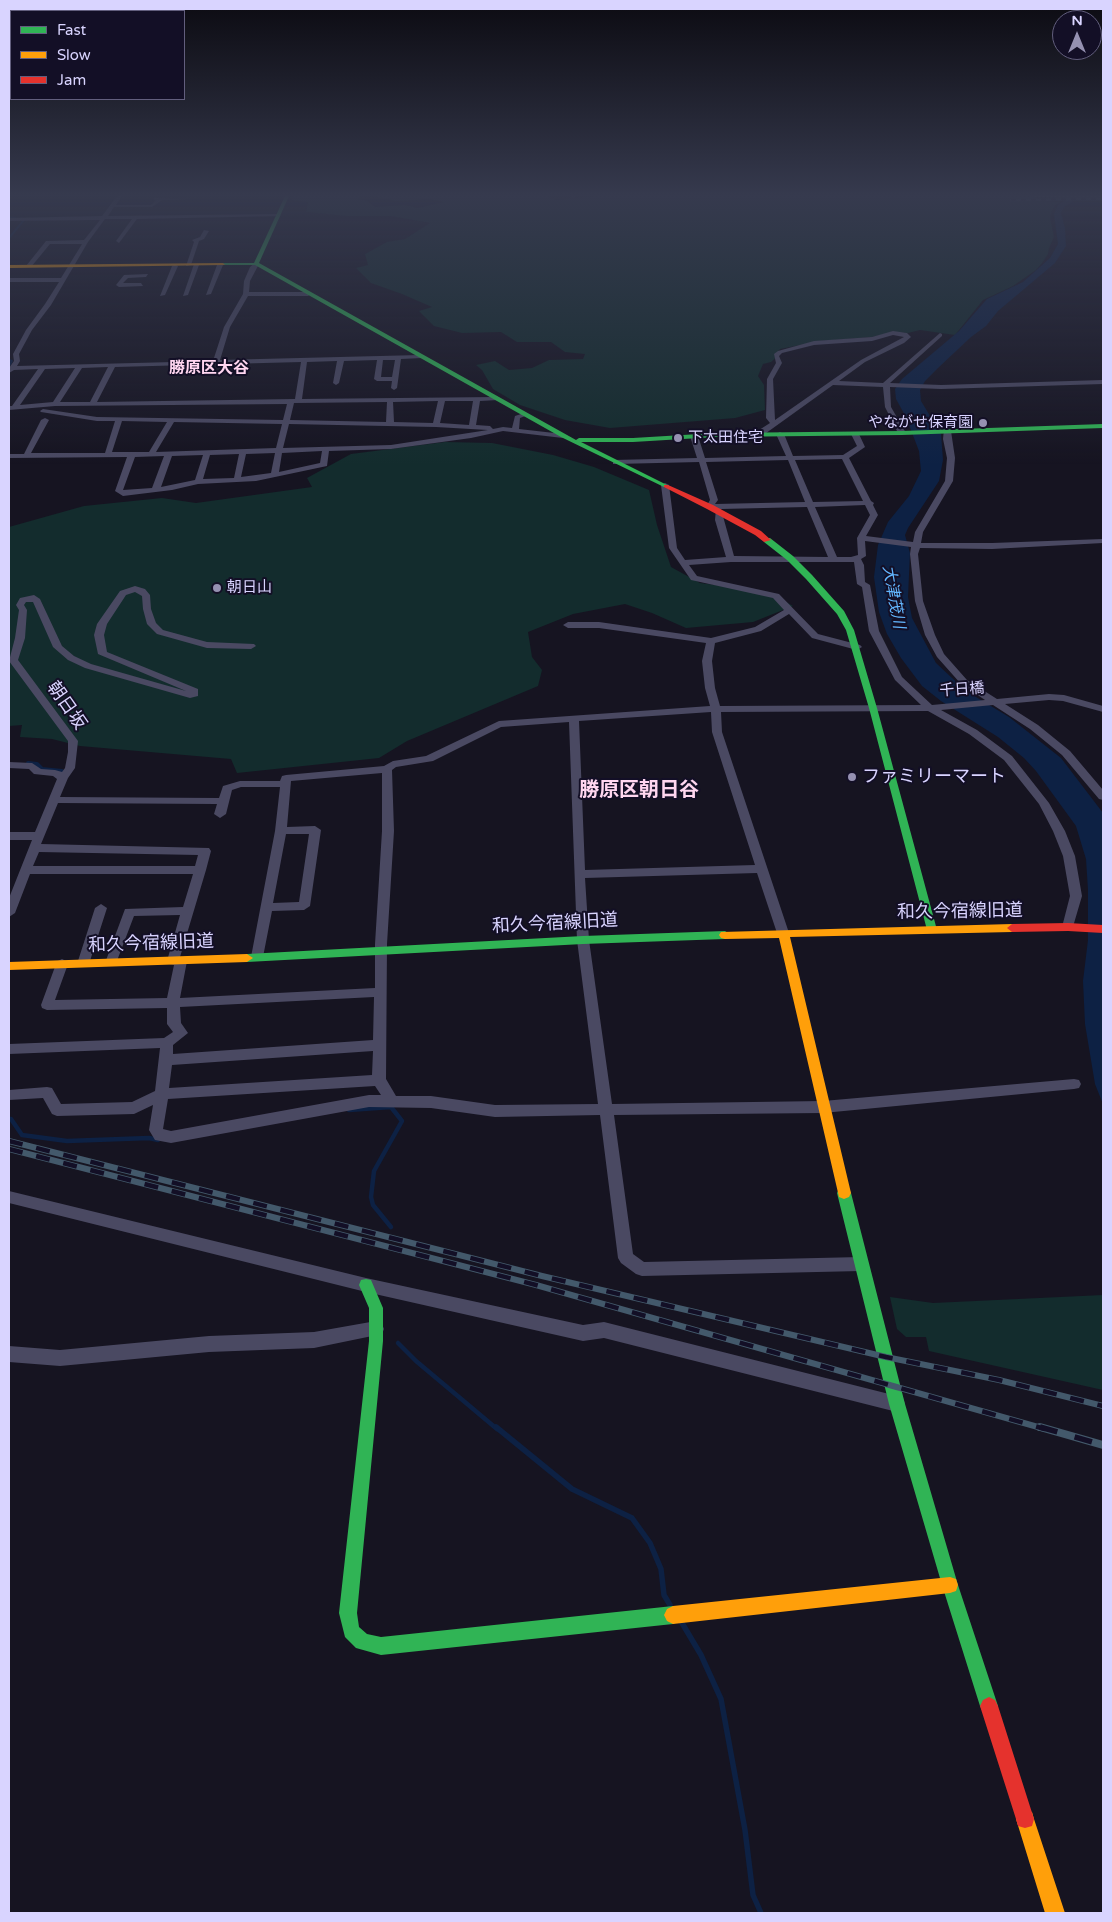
<!DOCTYPE html>
<meta charset="utf-8">
<style>
body{margin:0}
#map{position:relative;width:1112px;height:1922px;overflow:hidden;background:#161421;font-family:"Varela Round",sans-serif}
canvas{display:block}
.frame{position:absolute;inset:0;border:10px solid #d9d4ff;pointer-events:none}
.legend{position:absolute;left:10px;top:10px;width:175px;height:90px;box-sizing:border-box;background:#130f26;border:1px solid #625e7d;margin:0;padding:6px 9px;list-style:none;font-size:15px;color:#d9d4ff}
.legend li{display:flex;align-items:center;gap:10px;height:25px}
.legend b{width:25px;border:1px solid #625e7d}
.north{position:absolute;left:1052px;top:10px;width:50px;height:50px;box-sizing:border-box;background:#130f26;border:1px solid #625e7d;border-radius:50%;rotate:0deg;font-size:14px;font-weight:700;line-height:20px;text-align:center;color:#d9d4ff}
.north::after{content:'';display:block;margin:auto;width:18px;height:22px;background:#9591b1;clip-path:polygon(50% 0,100% 100%,50% 72%,0 100%)}
</style>
<div id="map">
<canvas width="1112" height="1922"></canvas>
<div class="frame"></div>
<ul class="legend">
<li><b style="height:6px;background:#30b455"></b>Fast</li>
<li><b style="height:6px;background:#ff9f0a"></b>Slow</li>
<li><b style="height:6px;background:#e5322d"></b>Jam</li>
</ul>
<div class="north">N</div>
</div>
<script>
const c = document.querySelector('canvas').getContext('2d');
c.lineJoin = 'round';
function paint(path, color) {
  c.fillStyle = color;
  c.fill(path, 'evenodd');
}
function poly(rows) {
  const path = new Path2D();
  for (const r of rows) {
    path.moveTo(r[0], r[1]);
    for (let i = 2; i < r.length; i += 2) path.lineTo(r[i], r[i + 1]);
  }
  return path;
}
function trace(path, color, width, dash) {
  c.strokeStyle = color;
  c.lineWidth = width;
  c.lineCap = dash ? 'butt' : 'round';
  c.setLineDash(dash || []);
  c.stroke(path);
}
function label(font, color, halo, rows, align = 'center') {
  c.font = font + ' "Varela Round","Noto Sans JP",sans-serif';
  c.lineWidth = 4;
  c.setLineDash([]);
  c.textBaseline = 'middle';
  c.strokeStyle = halo;
  c.fillStyle = color;
  for (const [text, x, y, turn = 0] of rows) {
    c.save();
    c.translate(x, y);
    c.rotate((+turn || 0) * Math.PI / 180);
    c.textAlign = isNaN(turn) ? turn : align;
    if (halo) c.strokeText(text, 0, 0);
    c.fillText(text, 0, 0);
    c.restore();
  }
}
paint(poly([
 [293,196,360,196,358,199,367,201,375,207,405,205,418,208,444,202,430,199,396,201,373,196,546,196,556,200,602,196,1032,196,1041,201,1061,202,1055,205,1052,211,1050,217,1054,237,1049,248,1048,254,1042,263,1036,270,1013,286,983,300,955,335,920,330,908,333,895,332,872,337,821,341,780,349,777,353,779,355,771,362,763,364,758,376,764,385,765,410,735,418,610,428,565,420,520,405,493,389,482,370,476,365,495,361,509,370,532,368,549,360,583,359,585,354,565,352,551,342,517,342,501,332,462,333,434,326,419,311,432,307,402,294,371,283,356,268,368,265,365,254,387,242,405,239,430,223,391,216,347,216,306,212,308,202,292,200],
 [445,442,492,443,553,455,594,467,649,490,657,525,671,567,700,583,769,592,793,606,753,622,686,628,652,613,625,604,573,614,528,632,532,657,542,670,538,686,407,741,379,758,237,773,231,759,80,746,52,739,20,737,22,725,9,726,9,527,84,506,162,498,196,503,312,487,307,478,351,454],
 [1103,1295,1103,1390,929,1351,926,1337,906,1337,897,1329,890,1297,933,1303]
]), '#132c2d');
paint(poly([
 [1067,196,1076,196,1072,202,1064,207,1061,213,1065,228,1066,246,1055,263,998,311,986,326,971,337,938,368,925,381,920,390,921,401,941,434,943,460,939,481,908,528,905,535,910,553,908,597,912,618,936,663,966,691,1009,717,1061,758,1103,813,1103,1104,1095,1084,1085,1024,1083,981,1088,940,1088,890,1086,859,1076,826,1036,771,1024,758,998,737,941,701,922,686,901,658,887,634,879,612,874,577,878,545,888,522,909,496,921,471,919,451,906,417,896,399,895,389,902,379,959,331,987,299,1023,282,1050,258,1058,244,1054,214,1058,205,1063,202]
]), '#0d2144');
trace(poly([
 [9,217,24,220,9,238],
 [9,360,12,361,9,366]
]), '#0d2144', 2);
trace(poly([
 [28,763,37,764,42,769,62,771,60,776]
]), '#0d2144', 4);
trace(poly([
 [349,1110,391,1107,402,1121,374,1171,371,1197,373,1205,391,1227],
 [9,1119,11,1119,22,1135,67,1141,149,1138,158,1140],
 [398,1343,416,1361,497,1429]
]), '#0d2144', 4.5);
trace(poly([
 [496,1427,572,1489,632,1518,650,1543,661,1569,664,1595,670,1605],
 [682,1623,701,1655,721,1699,745,1830,753,1895,761,1913]
]), '#0d2144', 5.5);
paint(poly([
 [117,196,122,196,116,205,151,205,156,200,153,199,155,198,191,199,162,200,152,207,114,207,108,216,278,214,281,216,137,219,119,243,116,241,132,219,105,219,88,242,51,305,32,330,19,354,20,361,17,366,213,361,224,327,243,294,244,281,250,267,256,262,259,264,250,281,249,292,308,292,311,294,308,296,248,296,230,327,220,360,420,355,422,356,422,358,401,359,397,388,394,390,391,388,392,381,377,381,374,379,377,360,344,361,339,383,336,385,333,383,337,361,307,362,302,399,496,397,499,399,498,400,480,401,476,425,490,426,493,429,503,427,512,428,515,416,524,413,528,415,520,418,519,429,563,434,567,436,563,438,503,431,471,438,391,449,329,451,327,466,256,481,198,484,172,490,123,496,115,491,127,457,9,458,9,454,24,454,41,420,45,418,49,420,31,453,105,453,115,421,97,421,41,412,40,411,43,409,97,417,283,420,287,404,55,406,9,410,9,406,12,406,38,369,14,370,9,373,9,368,14,361,13,354,26,330,45,304,59,282,9,282,9,278,61,278,82,244,50,244,31,267,26,266,46,241,84,240,100,220,9,221,9,218,102,216,117,196],
 [383,360,395,360,392,377,381,377,383,360],
 [301,362,295,399,97,402,115,367,301,362],
 [108,367,90,402,60,402,82,368,108,367],
 [75,368,53,402,20,405,45,369,75,368],
 [438,401,433,423,394,422,393,402,438,401],
 [445,401,473,401,469,425,440,423,445,401],
 [387,402,386,422,290,420,294,403,387,402],
 [122,421,167,422,149,452,112,452,122,421],
 [174,422,282,424,276,448,156,452,174,422],
 [289,424,436,427,488,430,391,445,283,448,289,424],
 [322,451,320,463,279,472,282,453,322,451],
 [275,453,271,473,241,477,246,454,275,453],
 [239,454,234,478,203,479,210,455,239,454],
 [203,455,195,480,161,487,172,456,203,455],
 [164,456,152,488,123,490,135,457,164,456],
 [571,196,575,196,575,197,573,198,571,196],
 [1031,196,1103,196,1103,198,1033,197,1031,196],
 [204,230,209,231,204,239,199,241,191,265,186,266,194,242,192,240,200,237,204,230],
 [220,263,223,265,211,294,206,295,217,265,220,263],
 [175,264,178,266,165,295,160,296,172,266,175,264],
 [194,264,199,265,188,295,183,296,194,264],
 [148,274,146,277,128,278,123,283,141,283,143,286,119,287,116,285,124,275,148,274],
 [893,331,907,333,911,337,904,343,865,362,839,381,883,383,940,333,942,334,942,336,890,383,941,385,1103,380,1103,384,941,389,890,387,891,407,906,433,902,435,898,433,885,407,883,387,833,385,762,436,756,436,756,432,770,423,766,418,767,379,776,363,774,354,778,351,814,341,872,337,893,331],
 [893,335,904,337,861,360,775,420,773,379,782,363,779,356,782,353,814,345,872,341,893,335],
 [944,429,951,431,955,458,953,481,923,532,921,543,992,543,1103,539,1103,543,992,549,920,548,918,554,923,601,935,635,944,654,967,680,997,699,1049,694,1064,695,1103,706,1103,712,1063,701,1049,700,1005,704,1038,725,1070,751,1103,790,1103,800,1099,799,1062,755,1030,729,993,705,941,710,977,730,1012,756,1049,803,1065,831,1075,856,1082,896,1072,930,1068,931,1062,927,1070,896,1063,856,1053,831,1039,804,1004,760,969,734,928,711,721,712,722,732,789,933,787,936,783,937,777,933,757,873,585,878,589,940,612,1104,823,1101,1074,1079,1079,1080,1081,1084,1079,1088,1074,1089,823,1113,614,1115,633,1254,644,1262,861,1257,866,1259,869,1264,866,1269,861,1271,642,1276,636,1274,621,1263,618,1258,600,1115,495,1117,431,1108,369,1107,171,1143,155,1140,149,1130,153,1105,134,1114,57,1116,52,1114,43,1098,9,1100,9,1090,47,1087,52,1088,61,1104,132,1102,155,1091,160,1048,9,1054,9,1044,164,1038,173,1032,167,1024,167,1008,47,1010,42,1008,41,1005,56,964,58,961,62,959,66,961,68,964,55,1000,167,998,174,965,169,964,167,961,180,915,134,916,115,966,107,966,105,963,125,909,183,907,193,874,30,874,15,913,9,917,9,898,32,840,9,840,9,832,35,832,57,779,53,776,34,774,29,769,9,768,9,762,32,763,41,769,55,770,62,772,65,768,68,752,68,741,9,661,15,638,19,610,16,605,20,598,34,595,40,599,62,646,74,656,91,664,186,691,98,654,94,635,97,624,120,591,135,586,145,589,150,595,151,609,156,623,163,630,207,642,254,644,256,646,251,649,207,648,157,634,147,624,143,609,142,596,135,592,126,595,107,624,104,635,107,652,198,689,198,696,190,698,85,668,68,660,53,647,33,602,26,602,24,605,27,610,25,638,18,660,78,741,75,768,68,778,60,797,219,798,223,786,240,781,280,781,282,776,286,775,384,766,393,761,426,756,499,721,710,706,705,688,702,661,706,643,599,628,568,628,563,625,568,622,599,622,711,638,755,627,784,610,773,598,691,580,669,548,661,485,665,483,669,485,677,548,685,560,726,557,715,520,716,509,710,509,706,507,710,500,699,462,616,464,613,464,613,460,697,458,690,436,694,434,698,436,705,458,786,456,776,434,780,432,784,434,793,456,843,455,857,446,851,434,858,432,865,447,849,458,871,501,874,503,873,505,878,515,866,536,913,542,915,532,945,481,947,458,943,439,944,429],
 [842,459,863,501,813,502,795,460,842,459],
 [788,460,805,502,715,504,718,500,706,462,788,460],
 [865,505,870,515,857,538,858,555,851,557,837,557,815,507,865,505],
 [807,507,828,557,734,556,721,509,807,507],
 [865,541,911,547,910,554,915,601,925,635,937,657,961,684,985,700,932,705,902,677,879,631,870,585,865,582,864,565,861,559,866,556,865,541],
 [731,562,854,562,857,584,862,587,869,631,895,680,921,705,720,706,715,688,712,661,715,643,761,631,789,614,812,638,857,650,862,647,860,645,818,634,779,594,697,576,689,565,731,562],
 [711,712,712,732,755,865,585,870,579,721,711,712],
 [569,722,577,940,598,1104,495,1105,431,1096,396,1096,386,1079,387,944,394,831,392,770,396,767,433,761,501,727,569,722],
 [382,773,382,831,375,944,375,988,180,998,187,961,185,958,180,957,206,870,211,851,209,848,41,844,58,803,217,804,214,814,220,818,226,814,232,790,241,787,280,787,275,831,251,957,253,960,257,961,261,960,263,957,272,911,304,910,310,906,321,830,315,826,287,827,291,781,382,773],
 [286,834,309,834,299,902,273,903,286,834],
 [39,852,198,855,195,866,33,866,39,852],
 [374,997,373,1040,173,1054,173,1045,188,1033,181,1023,180,1007,374,997],
 [373,1051,372,1075,169,1088,172,1065,373,1051],
 [375,1086,381,1095,369,1095,171,1131,163,1129,168,1099,375,1086],
 [101,904,107,908,89,964,87,967,79,967,77,964,95,908,101,904],
 [9,1191,366,1278,583,1325,604,1322,897,1396,903,1398,905,1404,903,1410,897,1412,604,1338,583,1341,366,1292,9,1203,9,1191],
 [376,1321,382,1324,384,1329,382,1334,314,1348,209,1352,60,1366,9,1362,9,1346,60,1350,209,1336,314,1332,376,1321]
]), '#4a4962');
paint(poly([
 [285,196,289,196,259,263,576,440,579,438,633,438,716,433,902,431,1103,424,1103,428,902,435,716,437,633,442,581,442,669,486,664,487,561,437,255,265,221,265,223,263,254,263,285,196],
 [764,538,770,538,793,556,812,575,844,611,854,630,877,708,937,930,936,933,928,933,927,930,869,708,846,630,837,614,806,579,787,560,764,542,764,538],
 [725,931,731,935,725,939,583,944,247,962,241,958,247,954,583,936,725,931],
 [844,1187,849,1189,851,1193,905,1404,958,1585,998,1706,995,1712,989,1715,983,1712,980,1706,942,1585,889,1404,837,1193,839,1189,844,1187],
 [366,1279,371,1280,383,1308,383,1341,357,1613,359,1627,367,1634,381,1637,673,1606,679,1609,682,1615,679,1621,673,1624,381,1655,356,1648,345,1637,339,1613,369,1341,369,1308,359,1285,361,1280,366,1279]
]), '#30b455');
paint(poly([
 [223,263,225,265,9,268,9,265,223,263],
 [1012,924,1017,928,1012,932,790,937,851,1193,849,1197,844,1199,839,1197,779,938,725,939,721,938,719,935,721,932,1012,924],
 [247,954,253,958,247,962,9,970,9,962,247,954],
 [950,1577,956,1579,958,1585,956,1591,950,1593,673,1624,667,1621,664,1615,667,1609,673,1606,950,1577],
 [1025,1810,1032,1812,1034,1819,1065,1913,1045,1913,1016,1819,1018,1812,1025,1810]
]), '#ff9f0a');
paint(poly([
 [664,485,668,485,713,505,761,531,771,540,764,542,755,535,707,509,664,487,664,485],
 [1068,923,1103,925,1103,933,1068,931,1012,932,1007,928,1012,924,1068,923],
 [989,1697,995,1700,998,1706,1034,1819,1032,1826,1025,1828,1018,1826,1016,1819,980,1706,983,1700,989,1697]
]), '#e5322d');
const railFar2 = poly([
 [1011,200,1103,199]
]);
const railFar1 = poly([
 [9,1141,542,1276,886,1357,999,1380,1103,1406],
 [9,1149,536,1285,1045,1429]
]);
const rail = poly([
 [1040,1427,1103,1445]
]);
trace(railFar2, '#43596b', 2.5);
trace(railFar1, '#43596b', 6);
trace(rail, '#43596b', 8);
trace(railFar2, '#130f26', 2, [5]);
trace(railFar1, '#130f26', 4.5, [14]);
trace(rail, '#130f26', 5.5, [18]);
const sky = c.createLinearGradient(0, 0, 0, 465);
sky.addColorStop(0, '#0c0b12');
sky.addColorStop(0.42, '#363a4e');
sky.addColorStop(1, '#363a4e00');
c.fillStyle = sky;
c.fillRect(0, 0, 1112, 465);
for (const [x, y, r, color] of [
 [983,423,5,"#9591b1"],
 [678,438,5,"#9591b1"],
 [217,588,5,"#9591b1"],
 [852,777,5,"#9591b1"]
]) {
  const dot = new Path2D();
  dot.arc(x, y, r, 0, 2 * Math.PI);
  c.fillStyle = color;
  c.fill(dot);
  trace(dot, '#130f26', 2);
}
label('15px', '#d9d4ff', '#130f26', [
 ["やながせ保育園",973,423,"right"],
 ["下太田住宅",688,438],
 ["朝日山",227,588]
], 'left');
label('15px', '#d9d4ff', '#130f26', [
 ["千日橋",962,690,-4]
]);
label('bold 16px', '#ffd6f0', '#130f26', [
 ["勝原区大谷",209,369]
]);
label('italic 16px', '#62b6ff', '#130f26', [
 ["大津茂川",893,597,80]
]);
label('18px', '#d9d4ff', '#130f26', [
 ["朝日坂",66,706,55],
 ["和久今宿線旧道",960,912,-1],
 ["和久今宿線旧道",555,924,-3],
 ["和久今宿線旧道",151,944,-2]
]);
label('18px', '#d9d4ff', '#130f26', [
 ["ファミリーマート",862,777]
], 'left');
label('bold 20px', '#ffd6f0', '#130f26', [
 ["勝原区朝日谷",639,791]
]);
</script>
